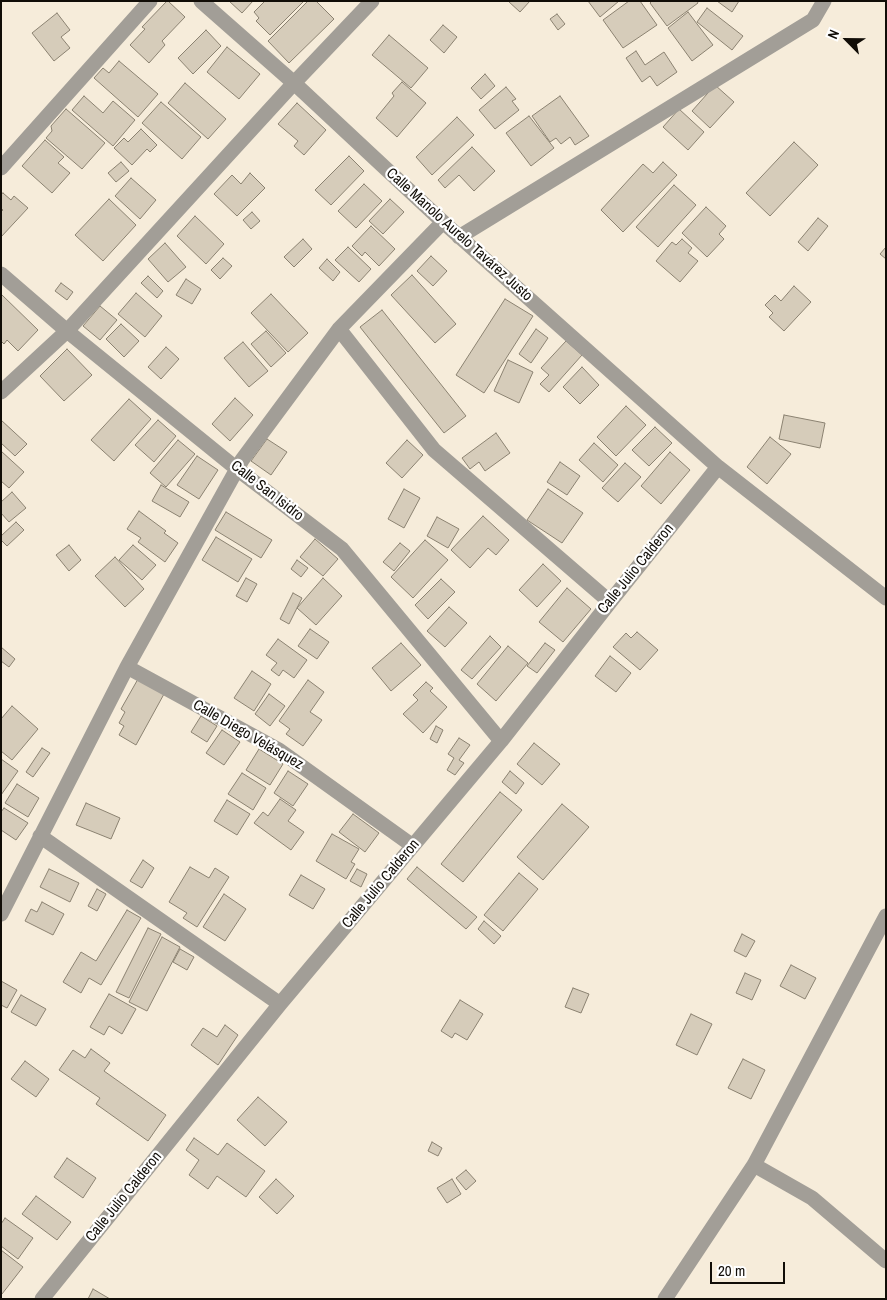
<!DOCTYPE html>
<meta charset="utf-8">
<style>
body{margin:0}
#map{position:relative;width:887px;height:1300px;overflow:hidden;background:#f6ecda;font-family:"Archivo Narrow",sans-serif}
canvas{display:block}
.frame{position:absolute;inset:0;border:2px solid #110d07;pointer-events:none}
.north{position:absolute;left:822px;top:15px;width:50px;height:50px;-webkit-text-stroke:4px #fff;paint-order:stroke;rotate:293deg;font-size:14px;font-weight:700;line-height:20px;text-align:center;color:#110d07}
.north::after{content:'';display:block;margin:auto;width:18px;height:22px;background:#110d07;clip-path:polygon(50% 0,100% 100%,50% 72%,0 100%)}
.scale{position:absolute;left:710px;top:1262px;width:75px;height:22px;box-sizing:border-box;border:2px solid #110d07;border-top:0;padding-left:6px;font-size:15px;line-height:18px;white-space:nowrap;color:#110d07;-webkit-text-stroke:4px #fff;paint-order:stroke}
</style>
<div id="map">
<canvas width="887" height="1300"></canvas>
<div class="frame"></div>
<div class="north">N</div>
<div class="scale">20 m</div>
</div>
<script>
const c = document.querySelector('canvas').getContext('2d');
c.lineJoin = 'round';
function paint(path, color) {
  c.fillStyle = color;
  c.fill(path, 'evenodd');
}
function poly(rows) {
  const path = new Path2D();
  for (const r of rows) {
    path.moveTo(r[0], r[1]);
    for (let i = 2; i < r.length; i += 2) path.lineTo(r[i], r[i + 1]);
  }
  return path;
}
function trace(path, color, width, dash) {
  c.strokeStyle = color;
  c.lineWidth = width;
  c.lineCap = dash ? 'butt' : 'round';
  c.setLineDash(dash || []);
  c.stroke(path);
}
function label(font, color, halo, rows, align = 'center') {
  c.font = font + ' "Archivo Narrow",sans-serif';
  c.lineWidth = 4.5;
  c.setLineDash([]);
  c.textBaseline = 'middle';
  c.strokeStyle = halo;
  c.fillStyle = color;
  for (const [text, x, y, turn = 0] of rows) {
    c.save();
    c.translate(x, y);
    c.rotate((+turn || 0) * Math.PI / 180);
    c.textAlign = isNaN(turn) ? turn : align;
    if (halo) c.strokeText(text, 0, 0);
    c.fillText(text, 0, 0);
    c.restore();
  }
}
const building = poly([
 [167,1,168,1,185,17,162,41,165,45,149,63,130,45,145,29,142,27,167,1],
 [229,1,253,1,242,13,229,1],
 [265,1,304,1,270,35,256,21,259,18,254,12,265,1],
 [308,1,316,1,334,19,289,63,268,41,308,1],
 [508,1,530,1,520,12,508,1],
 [588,1,619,1,600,17,588,1],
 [629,1,640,1,657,25,623,48,603,20,629,1],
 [652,1,697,1,698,3,667,26,650,3,652,1],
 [717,1,739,1,732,12,717,1],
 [707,8,743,36,732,50,697,22,707,8],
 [688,12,713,45,692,61,668,28,688,12],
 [57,13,70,30,61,37,70,48,54,61,32,33,57,13],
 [557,14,565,24,558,30,550,19,557,14],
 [443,25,457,37,444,53,430,40,443,25],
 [206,30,221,46,193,74,178,58,206,30],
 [389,35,428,68,411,88,372,55,389,35],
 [227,47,260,74,239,99,207,72,227,47],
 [636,51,645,65,664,52,677,72,657,86,650,76,642,82,626,58,636,51],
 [119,61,158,94,138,117,94,78,103,68,109,73,119,61],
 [485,74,495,86,481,99,471,88,485,74],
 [402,82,426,103,397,137,376,118,394,96,392,93,402,82],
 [185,83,226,119,208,139,168,103,185,83],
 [715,85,734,102,710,128,692,111,715,85],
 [506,87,516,99,512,101,519,110,495,129,479,110,506,87],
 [84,96,103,113,113,101,135,120,113,146,72,110,84,96],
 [560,96,589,136,575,145,570,137,561,144,556,138,550,142,532,116,560,96],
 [161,102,201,137,182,159,142,123,161,102],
 [297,103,326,130,304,155,294,146,298,141,278,124,297,103],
 [66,109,105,143,82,169,46,138,52,131,51,126,66,109],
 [679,109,704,132,688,150,663,127,679,109],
 [529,116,554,148,531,166,506,133,529,116],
 [457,117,474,135,432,175,416,157,457,117],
 [141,129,157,145,150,152,147,149,132,165,114,148,124,138,128,142,141,129],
 [45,140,64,157,58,163,70,173,52,193,22,166,45,140],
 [794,142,818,165,770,216,746,193,794,142],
 [472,147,495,171,474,191,459,175,445,188,438,180,472,147],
 [349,156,364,171,331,205,315,190,349,156],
 [121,162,129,171,116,182,108,173,121,162],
 [663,162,677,175,623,232,601,210,643,164,653,173,663,162],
 [250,173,265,188,237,216,214,194,232,175,241,184,250,173],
 [131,178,156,200,140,219,115,196,131,178],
 [364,184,382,201,356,228,338,211,364,184],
 [674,185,696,205,658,247,636,227,674,185],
 [3,193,11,200,14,196,28,208,1,237,1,212,3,210,1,208,1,194,3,193],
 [109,199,136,225,103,261,75,235,109,199],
 [390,199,404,212,383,234,369,221,390,199],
 [706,207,726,226,719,234,724,239,707,257,682,233,706,207],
 [252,212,260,221,251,229,243,220,252,212],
 [195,216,224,244,206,264,177,236,195,216],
 [818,218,828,226,808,251,798,242,818,218],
 [371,226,395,249,379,266,365,252,362,256,352,246,371,226],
 [303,239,312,249,294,267,284,257,303,239],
 [682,239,692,248,688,253,698,261,680,282,656,261,672,242,676,245,682,239],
 [165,243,186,267,168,282,148,259,165,243],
 [348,247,371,269,359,282,335,260,348,247],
 [886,247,886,259,880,254,886,247],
 [431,256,447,271,433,286,417,271,431,256],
 [223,258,232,266,220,279,211,270,223,258],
 [327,259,340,272,333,281,319,268,327,259],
 [412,275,456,324,435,343,391,295,412,275],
 [148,276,163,291,157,298,141,283,148,276],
 [186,279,201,289,192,304,176,295,186,279],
 [61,283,73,292,67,300,55,291,61,283],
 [794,286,811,302,784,331,769,317,773,313,765,305,775,295,781,301,794,286],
 [136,293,162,316,145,337,118,314,136,293],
 [1,294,38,330,18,351,7,340,4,344,1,341,1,294],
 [271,294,308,333,288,352,251,313,271,294],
 [505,299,533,316,484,393,456,375,505,299],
 [100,306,117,320,100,340,83,326,100,306],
 [382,310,466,416,444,433,360,327,382,310],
 [121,324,139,341,124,357,106,339,121,324],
 [536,329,548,338,531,363,519,354,536,329],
 [266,331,286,353,271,367,251,344,266,331],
 [566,341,582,355,549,392,540,384,549,375,541,368,566,341],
 [243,342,268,371,249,387,224,358,243,342],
 [166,347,179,359,161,379,148,367,166,347],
 [67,349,92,375,64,401,40,376,67,349],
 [508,360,533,372,519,403,494,391,508,360],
 [582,367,599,385,580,404,563,387,582,367],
 [235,398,253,415,230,441,212,424,235,398],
 [129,399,151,419,114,461,91,440,129,399],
 [626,406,646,425,616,456,597,437,626,406],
 [784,415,825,423,820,448,779,439,784,415],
 [1,420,27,444,15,456,1,443,1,420],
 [158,420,176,436,154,462,135,445,158,420],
 [655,427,672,443,649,466,632,450,655,427],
 [496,433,510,453,485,471,479,462,470,469,462,458,496,433],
 [770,437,791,454,767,484,747,467,770,437],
 [267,439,287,452,271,475,251,461,267,439],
 [178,440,195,454,166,487,150,473,178,440],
 [407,440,423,455,402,478,386,463,407,440],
 [594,443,618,465,603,482,579,460,594,443],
 [1,451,24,472,9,488,1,481,1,451],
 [670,452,690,470,661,504,641,486,670,452],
 [197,456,218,470,199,499,177,485,197,456],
 [560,462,580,476,567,495,547,482,560,462],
 [625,463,641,477,618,502,602,488,625,463],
 [161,485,189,502,180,517,152,501,161,485],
 [404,489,420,498,404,528,388,519,404,489],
 [548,489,583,513,562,543,527,520,548,489],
 [12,492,26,508,9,522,1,513,1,502,12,492],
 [139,511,166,531,164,533,178,543,165,562,138,542,141,538,127,529,139,511],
 [226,512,272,540,261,558,215,530,226,512],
 [483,516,509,540,496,555,488,548,470,568,451,550,483,516],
 [437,517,459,529,448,548,427,536,437,517],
 [16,522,24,530,7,546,1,540,1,536,16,522],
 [216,537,252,559,238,582,202,560,216,537],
 [315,539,338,559,323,576,300,557,315,539],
 [425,540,448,560,413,598,391,577,425,540],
 [400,543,410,551,394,571,383,562,400,543],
 [69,545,81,560,69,571,56,555,69,545],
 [133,545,156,565,142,580,119,560,133,545],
 [115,557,144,589,125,607,95,576,115,557],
 [297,560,308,568,301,577,291,569,297,560],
 [543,564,561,581,537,607,519,590,543,564],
 [246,578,257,584,247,602,236,596,246,578],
 [323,578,342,596,316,625,297,608,323,578],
 [441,579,455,592,428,619,415,605,441,579],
 [567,588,591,609,563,642,539,622,567,588],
 [293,593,302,598,289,624,280,619,293,593],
 [449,607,467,623,445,647,427,631,449,607],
 [310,629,329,642,317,659,298,646,310,629],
 [637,632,658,650,640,670,613,647,626,633,631,638,637,632],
 [490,636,501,647,472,679,461,670,490,636],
 [278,639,307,660,294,678,283,670,279,676,271,670,277,663,266,655,278,639],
 [401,643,421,665,391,691,372,668,401,643],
 [545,643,555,650,537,673,527,666,545,643],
 [508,646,528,663,496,701,477,684,508,646],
 [1,647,15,659,9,667,1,661,1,647],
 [610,656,631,673,616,692,595,676,610,656],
 [252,671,271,684,254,711,234,698,252,671],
 [138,679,164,694,136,745,119,735,124,726,119,723,125,712,121,709,138,679],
 [308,680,324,692,310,712,322,720,303,746,286,734,290,729,279,721,308,680],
 [426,682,433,688,430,691,447,707,423,733,403,714,418,700,413,695,426,682],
 [269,694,285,706,270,726,255,714,269,694],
 [12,706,38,729,12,760,1,751,1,719,12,706],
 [201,716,217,726,207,742,191,732,201,716],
 [436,726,443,730,437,743,430,739,436,726],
 [222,730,240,742,224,765,206,753,222,730],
 [459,738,470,745,459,760,464,763,455,775,447,770,454,758,448,754,459,738],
 [534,743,560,764,542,785,517,764,534,743],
 [42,748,50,753,33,777,26,772,42,748],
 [259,749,283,764,270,785,246,770,259,749],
 [1,759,18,771,1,795,1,759],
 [288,771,308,784,293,806,274,793,288,771],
 [510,771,524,783,516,794,502,782,510,771],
 [242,773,266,788,253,810,228,794,242,773],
 [17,784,39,798,28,817,5,803,17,784],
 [500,792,522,810,463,882,441,864,500,792],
 [280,799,296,810,288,821,304,832,291,850,254,823,263,812,268,816,280,799],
 [227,800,250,814,237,835,214,821,227,800],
 [86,803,120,818,111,839,76,825,86,803],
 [562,804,589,827,543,880,517,857,562,804],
 [4,808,28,823,16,840,1,830,1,812,4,808],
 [353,814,379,833,365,852,339,832,353,814],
 [332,834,359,849,351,862,355,864,346,879,316,861,332,834],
 [143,860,154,868,142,888,130,881,143,860],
 [190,867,209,878,215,868,229,877,197,927,183,918,187,913,169,902,190,867],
 [417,867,477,917,466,929,407,879,417,867],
 [49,869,79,883,70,902,40,887,49,869],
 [357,869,367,874,361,887,350,881,357,869],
 [519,873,538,889,503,931,484,915,519,873],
 [301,875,325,889,313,909,289,895,301,875],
 [97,889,106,894,97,911,88,906,97,889],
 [224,894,246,909,225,941,203,927,224,894],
 [42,902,64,914,53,935,25,921,31,909,37,912,42,902],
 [127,910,141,918,101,985,89,978,81,993,63,982,81,952,96,961,127,910],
 [484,921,501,936,494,944,478,929,484,921],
 [148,928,161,934,129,998,116,992,148,928],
 [742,934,755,941,746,957,734,951,742,934],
 [162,937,180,947,147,1011,129,1002,162,937],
 [180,949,194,957,187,970,173,962,180,949],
 [791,965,816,978,805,999,780,986,791,965],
 [745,973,761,980,752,1000,736,993,745,973],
 [1,981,17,990,7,1008,1,1005,1,981],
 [573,988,589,994,581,1013,565,1007,573,988],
 [109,994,136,1009,122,1034,109,1026,104,1035,90,1027,109,994],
 [21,995,46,1009,36,1026,11,1012,21,995],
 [460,1000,483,1014,467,1040,455,1033,452,1038,441,1031,460,1000],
 [691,1014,712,1024,697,1055,676,1045,691,1014],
 [225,1025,238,1035,218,1065,191,1045,203,1028,217,1037,225,1025],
 [91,1049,110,1063,104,1071,166,1115,148,1141,96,1104,100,1098,59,1070,73,1050,85,1058,91,1049],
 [743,1059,765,1070,751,1099,728,1088,743,1059],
 [25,1061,49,1079,36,1097,11,1079,25,1061],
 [258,1097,287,1122,265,1146,237,1120,258,1097],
 [194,1138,218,1155,227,1143,265,1171,246,1197,217,1176,208,1189,189,1175,199,1160,186,1150,194,1138],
 [432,1142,442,1148,438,1156,428,1151,432,1142],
 [67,1158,96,1178,83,1198,54,1177,67,1158],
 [466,1170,476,1181,466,1190,456,1178,466,1170],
 [276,1179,294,1196,277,1214,259,1197,276,1179],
 [452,1179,461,1194,447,1203,437,1188,452,1179],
 [36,1196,71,1222,57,1240,22,1214,36,1196],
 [5,1218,33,1238,18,1259,1,1246,1,1224,5,1218],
 [1,1250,23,1267,2,1294,1,1293,1,1250],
 [93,1289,110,1299,88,1299,93,1289]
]);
paint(building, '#d6ccba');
trace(building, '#8b8271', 1);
trace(poly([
 [201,1,294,83,443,222,718,467,886,598],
 [1,168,150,1],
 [459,237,813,20,824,1],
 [1,274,67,331,237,469,342,549,501,741],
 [339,329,434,450,610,602],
 [1,392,67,331,294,83,372,1],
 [127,667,279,750,413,846],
 [40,836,280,1004],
 [1,914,127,667,242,460,339,329,443,222],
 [754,1165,812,1198,886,1261],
 [42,1299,280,1004,501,741,610,602,718,467],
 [665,1299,754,1165,886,916]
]), '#a29e97', 15);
label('15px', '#110d07', '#fff', [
 ["Calle Manolo Aurelo Tavárez Justo",459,235,42],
 ["Calle San Isidro",267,491,38],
 ["Calle Julio Calderon",636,569,-51],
 ["Calle Diego Velásquez",248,735,30],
 ["Calle Julio Calderon",381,884,-50],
 ["Calle Julio Calderon",124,1197,-51]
]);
</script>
